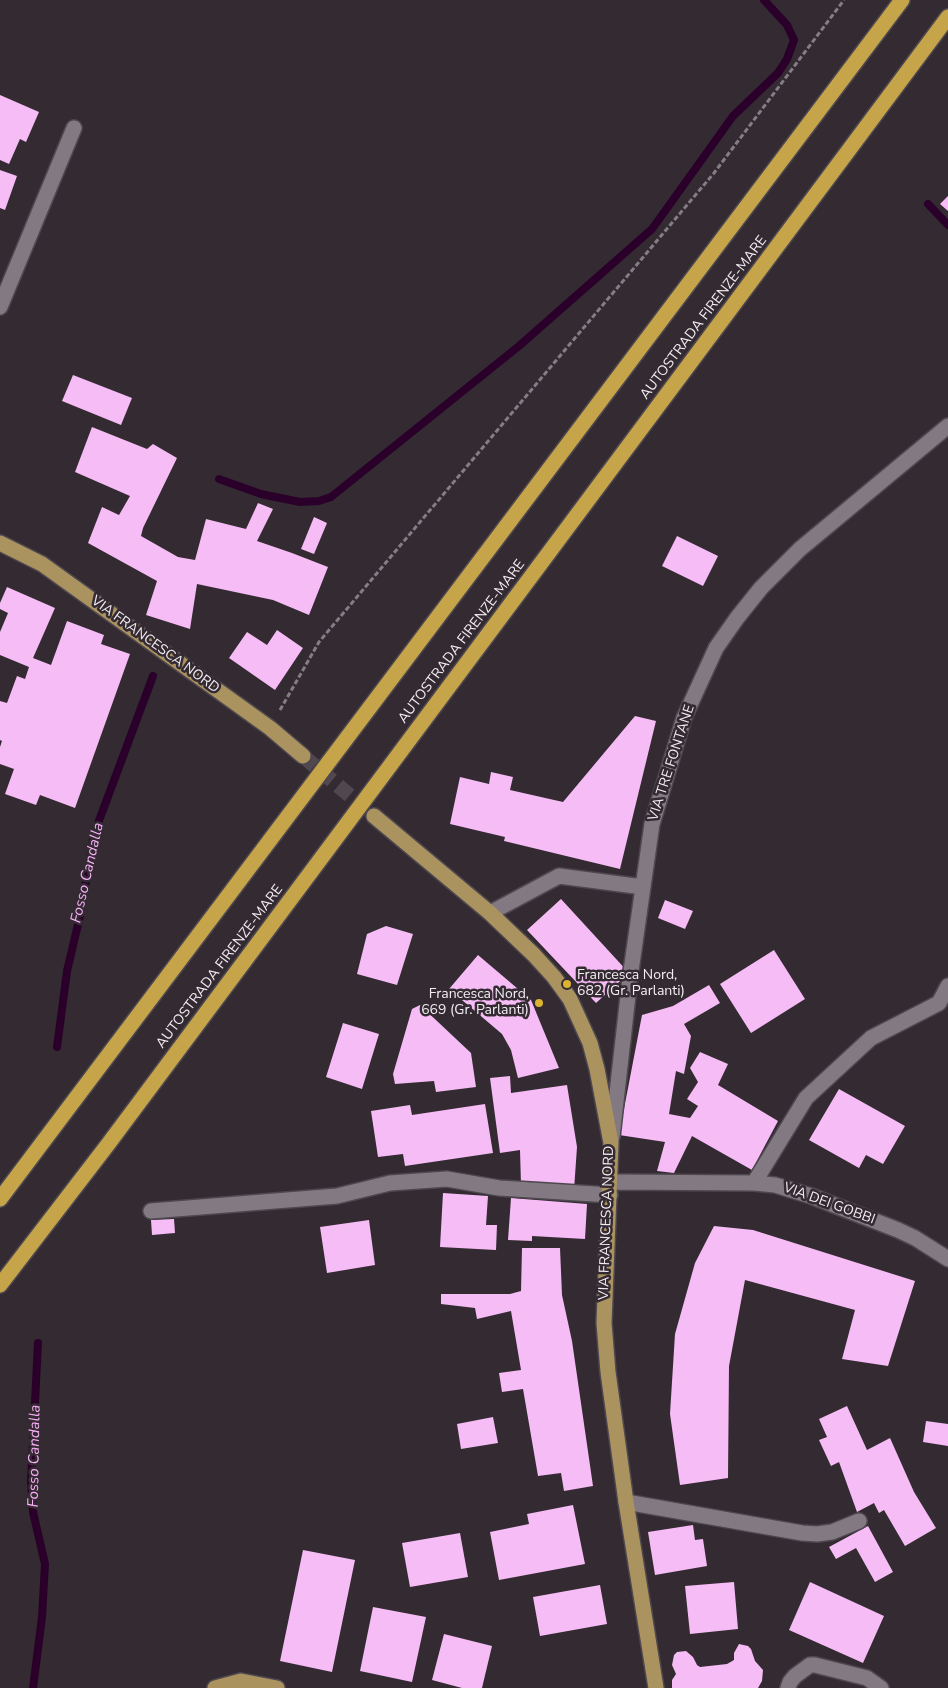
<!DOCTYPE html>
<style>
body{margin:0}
canvas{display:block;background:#332a32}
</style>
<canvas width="948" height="1688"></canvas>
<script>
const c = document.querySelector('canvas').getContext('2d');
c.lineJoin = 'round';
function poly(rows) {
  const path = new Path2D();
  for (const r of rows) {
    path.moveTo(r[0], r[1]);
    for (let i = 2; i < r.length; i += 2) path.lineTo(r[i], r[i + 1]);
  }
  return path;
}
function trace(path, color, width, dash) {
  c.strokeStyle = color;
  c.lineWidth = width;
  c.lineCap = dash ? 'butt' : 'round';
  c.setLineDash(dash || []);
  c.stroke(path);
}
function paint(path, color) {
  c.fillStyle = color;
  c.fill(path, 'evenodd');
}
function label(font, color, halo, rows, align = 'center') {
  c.font = font + ' "Nunito Sans",sans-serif';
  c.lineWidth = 5;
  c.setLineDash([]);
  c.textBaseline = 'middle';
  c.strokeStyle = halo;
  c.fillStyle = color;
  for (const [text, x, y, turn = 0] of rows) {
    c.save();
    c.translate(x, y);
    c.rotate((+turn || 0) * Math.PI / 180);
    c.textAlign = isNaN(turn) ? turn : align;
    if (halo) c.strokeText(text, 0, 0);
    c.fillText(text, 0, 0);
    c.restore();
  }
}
trace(poly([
 [928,204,948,225],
 [219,479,261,494,300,502,319,501,331,497,519,346,652,229,665,211,733,116,778,73,787,59,794,40,787,25,764,0],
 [57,1047,67,971,80,916,94,834,153,676],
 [33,1688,42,1617,45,1564,33,1512,31,1481,38,1343]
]), '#2a002b', 8);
paint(poly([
 [0,95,39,112,26,142,20,139,9,164,0,160],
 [0,170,17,176,5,210,0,208],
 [948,196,948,211,940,204],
 [73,375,132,398,121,425,62,401],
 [92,427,147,449,153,444,177,458,143,528,141,536,178,557,195,560,206,519,246,529,258,503,273,509,257,541,292,553,328,567,309,615,273,600,197,584,190,629,146,615,157,581,88,543,102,507,119,515,130,496,75,472],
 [314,517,327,523,314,554,301,549],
 [677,536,718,556,703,586,662,566],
 [7,587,55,608,33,658,51,665,67,621,104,635,101,644,130,654,75,808,40,795,36,805,5,794,14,769,0,764,0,747,2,741,0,740,0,701,7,703,17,676,25,679,29,667,0,655,0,632,8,613,0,609,0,603],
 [277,630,303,648,275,690,229,658,247,632,267,645],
 [635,716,656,721,620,869,504,841,505,837,450,824,460,777,489,784,491,772,513,777,510,790,563,802],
 [561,899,629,973,596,1003,527,930],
 [665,900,693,911,685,929,658,918],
 [386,926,413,934,397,985,357,974,367,934],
 [774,950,805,999,751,1033,720,984],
 [478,955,531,1000,559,1068,518,1078,511,1050,502,1034,449,989],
 [709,985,720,1003,684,1024,691,1036,684,1074,676,1071,669,1114,690,1118,698,1106,687,1099,698,1082,690,1068,700,1052,728,1064,718,1085,778,1121,752,1170,692,1136,674,1173,657,1171,665,1142,619,1135,642,1015,673,1006],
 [420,1005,471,1053,476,1087,436,1092,434,1081,395,1084,393,1074,412,1009],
 [343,1023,379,1034,362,1089,326,1077],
 [510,1076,511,1093,567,1085,577,1147,574,1190,521,1185,520,1150,500,1153,490,1078],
 [839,1089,905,1126,883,1164,866,1155,859,1168,809,1140],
 [485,1104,493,1153,405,1166,403,1154,378,1157,371,1111,410,1105,412,1115],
 [443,1193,488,1196,486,1225,497,1225,496,1250,440,1247],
 [511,1198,587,1204,585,1239,532,1236,532,1241,508,1240],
 [174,1219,175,1233,152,1235,151,1220],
 [369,1220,375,1265,327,1273,320,1227],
 [714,1226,753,1230,915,1281,888,1366,842,1359,855,1310,745,1280,729,1366,728,1478,680,1485,670,1414,675,1334,695,1263],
 [522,1248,560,1248,562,1295,572,1341,593,1486,564,1491,561,1473,538,1476,523,1389,502,1392,499,1373,521,1370,511,1311,477,1319,475,1308,441,1304,441,1294,510,1294,521,1291],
 [847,1406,867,1450,890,1438,914,1492,936,1528,905,1546,884,1510,879,1513,874,1503,857,1512,839,1462,831,1466,819,1440,827,1437,819,1419],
 [493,1417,498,1443,461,1449,457,1424],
 [926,1421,948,1424,948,1446,923,1442],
 [573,1505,585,1564,499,1580,490,1532,529,1524,527,1514],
 [693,1525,695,1540,703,1539,707,1566,655,1575,648,1532],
 [868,1526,893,1572,875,1582,856,1548,836,1559,829,1547],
 [460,1533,468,1577,410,1587,402,1543],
 [303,1550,355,1560,332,1672,280,1661],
 [734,1582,738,1629,690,1634,685,1586],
 [810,1582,884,1616,863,1663,789,1630],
 [600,1585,607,1624,540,1636,533,1597],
 [373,1607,426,1617,412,1682,360,1671],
 [444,1634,492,1646,482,1688,462,1688,432,1680],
 [739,1644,748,1646,751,1649,755,1661,763,1670,762,1681,758,1688,672,1688,672,1680,676,1674,672,1665,674,1655,677,1652,686,1651,693,1657,697,1665,700,1667,727,1664,734,1660,734,1653]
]), '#f6bcf5');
trace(poly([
 [303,756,374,816]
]), '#50474f', 15, [15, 8]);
const minor = poly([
 [0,307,74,128],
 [490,913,559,876,643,887],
 [612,1137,630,978,652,824,684,718,716,648,737,618,761,588,800,549,948,426],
 [611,1182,754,1183,775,1185,811,1196,898,1230,915,1238,948,1259],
 [754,1183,806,1098,871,1038,939,1003,948,986],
 [151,1211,337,1196,390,1183,447,1179,499,1188,610,1195],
 [626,1502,802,1533,817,1534,832,1532,859,1521],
 [788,1688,790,1682,795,1676,810,1665,815,1665,867,1678,881,1688]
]);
const major = poly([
 [0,543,42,564,270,728,303,756],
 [374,816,490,913,534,955,554,977,570,999,590,1043,597,1069,611,1143,604,1323,608,1372,626,1502,656,1688],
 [215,1688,241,1681,277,1688]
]);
const highway = poly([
 [0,1199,902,0],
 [0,1285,109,1143,948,17]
]);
trace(minor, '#4e474e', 18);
trace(major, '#4e474e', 18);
trace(highway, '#4e474e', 18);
trace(poly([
 [280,710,319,642,714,173,844,0]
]), '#857d85', 3, [5, 2.5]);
trace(minor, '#837982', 15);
trace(major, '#ab9360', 15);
trace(highway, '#c6a54a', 15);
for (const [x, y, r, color] of [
 [567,984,5,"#dcb233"],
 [539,1003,5,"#dcb233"]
]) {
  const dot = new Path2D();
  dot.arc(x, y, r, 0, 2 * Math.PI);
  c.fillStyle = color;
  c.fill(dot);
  trace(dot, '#332a32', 2);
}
label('14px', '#f3edf3', '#332a32', [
 ["AUTOSTRADA FIRENZE-MARE",704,318,-53],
 ["AUTOSTRADA FIRENZE-MARE",462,642,-53],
 ["VIA FRANCESCA NORD",155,645,36],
 ["VIA TRE FONTANE",672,763,-72],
 ["AUTOSTRADA FIRENZE-MARE",220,967,-53],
 ["VIA DEI GOBBI",829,1204,20],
 ["VIA FRANCESCA NORD",607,1223,-88]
]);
label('14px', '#f3edf3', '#332a32', [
 ["Francesca Nord,",577,976],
 ["682 (Gr. Parlanti)",577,992],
 ["Francesca Nord,",529,995,"right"],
 ["669 (Gr. Parlanti)",529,1011,"right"]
], 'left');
label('italic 15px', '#faaff9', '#332a32', [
 ["Fosso Candalla",88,873,-77],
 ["Fosso Candalla",35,1456,-89]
]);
</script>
